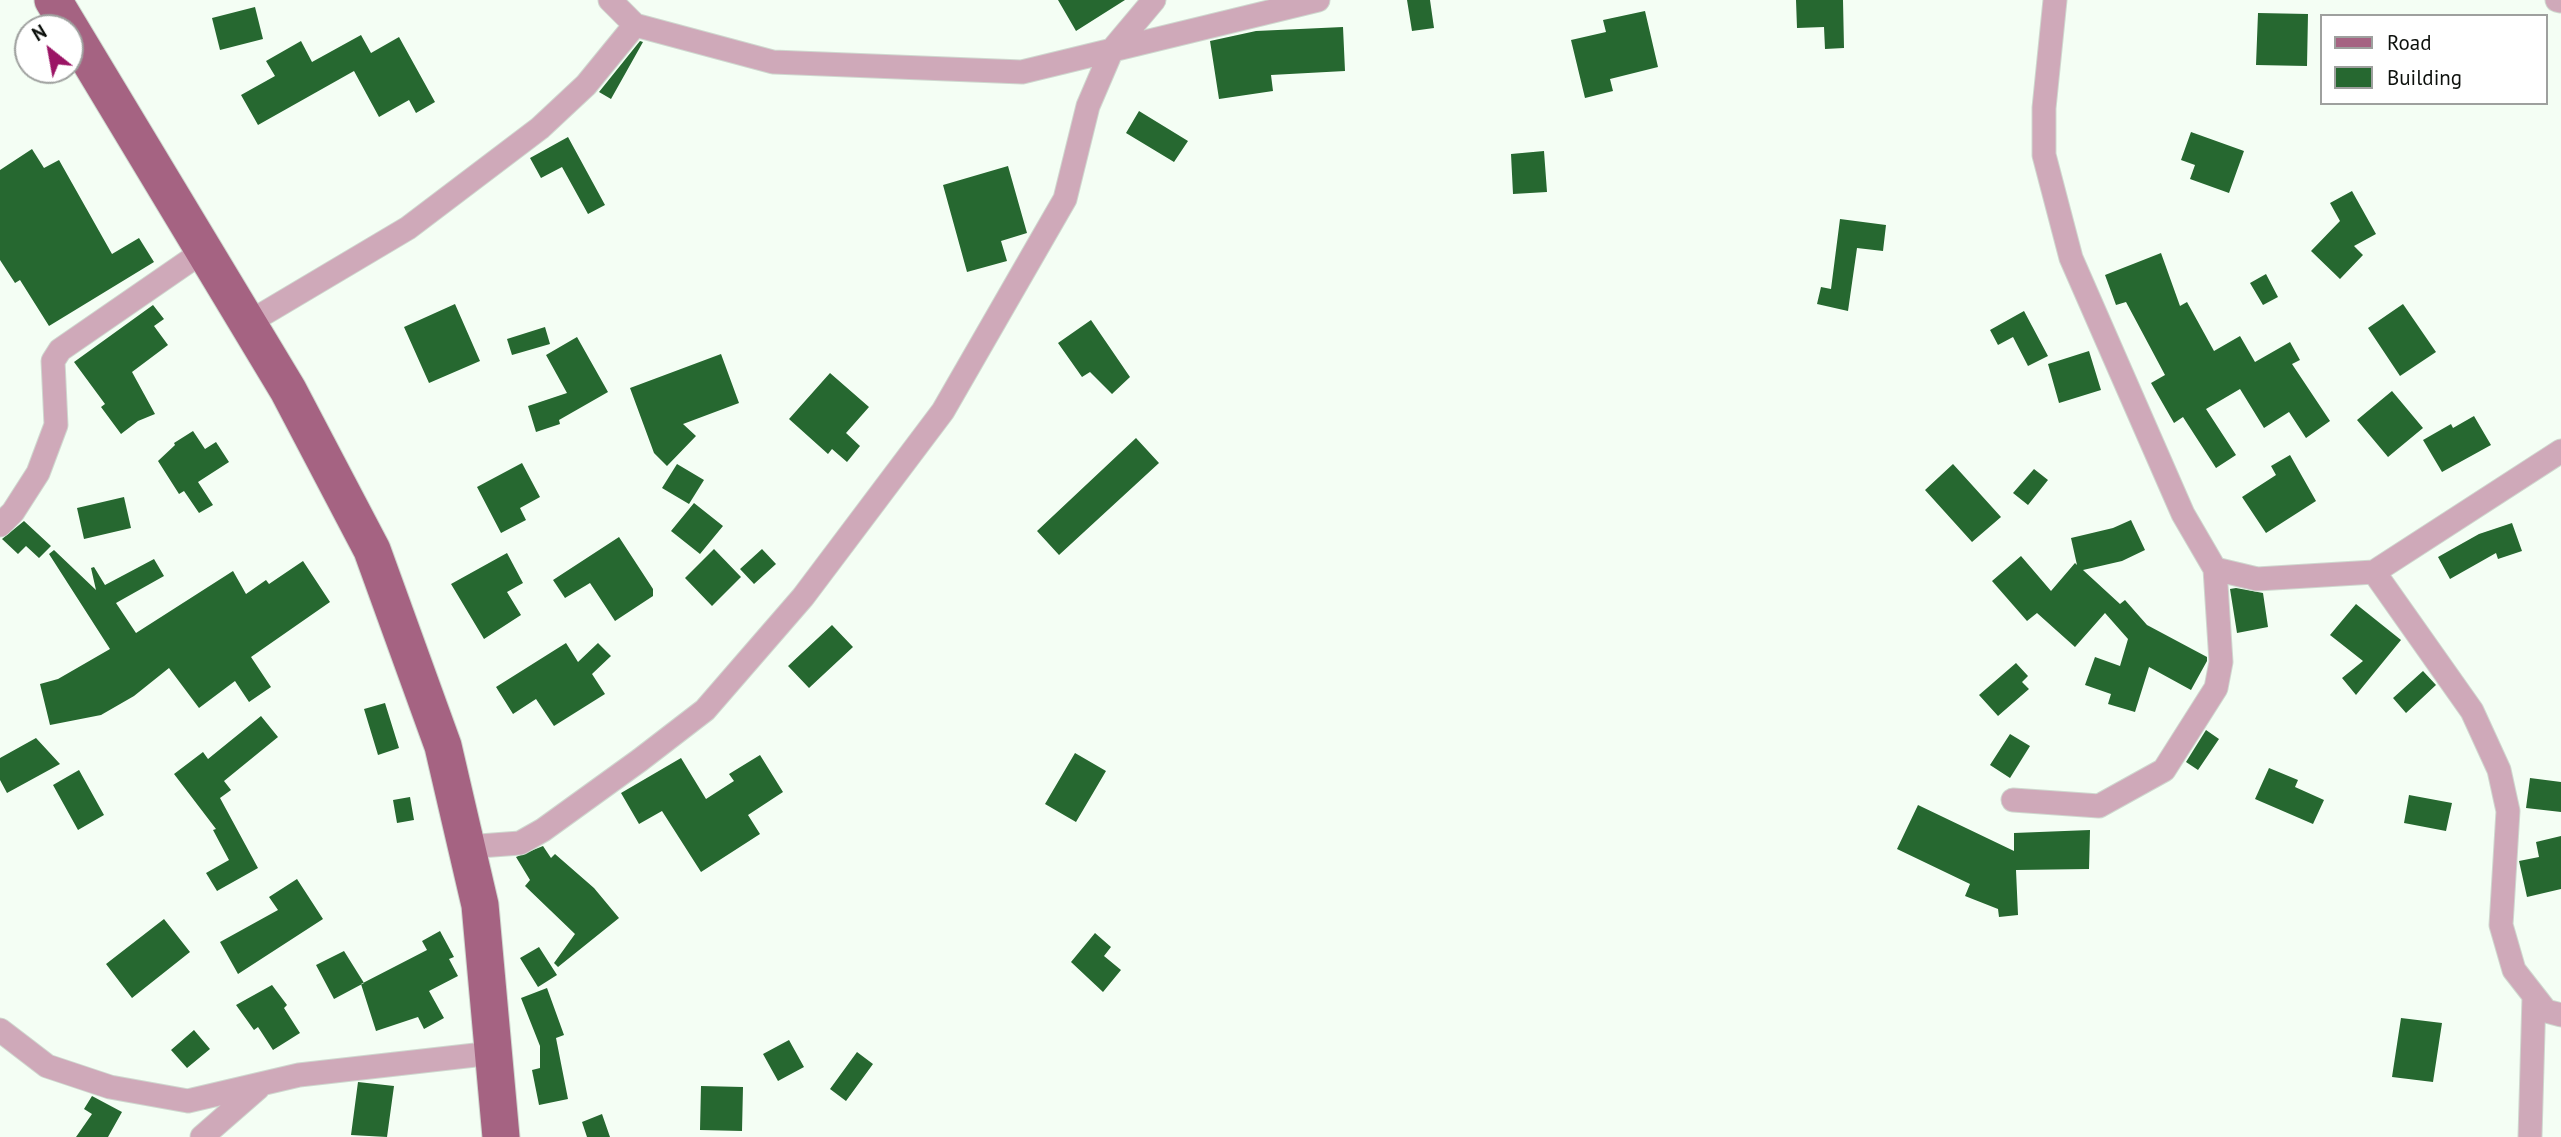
<!DOCTYPE html>
<style>
body{margin:0}
#map{position:relative;width:2561px;height:1137px;overflow:hidden;background:#f4fef4;font-family:"PT Sans",sans-serif}
canvas{display:block}
.legend{position:absolute;left:2320px;top:14px;width:228px;height:91px;box-sizing:border-box;background:#fff;border:2px solid #9ea09e;margin:0;padding:9px 12px;list-style:none;font-size:21px;color:#0d110d}
.legend li{display:flex;align-items:center;gap:14px;height:35px}
.legend b{width:35px;border:2px solid #9ea09e}
.north{position:absolute;left:14px;top:14px;width:70px;height:70px;box-sizing:border-box;background:#fff;border:2px solid #9ea09e;border-radius:50%;rotate:329deg;font-size:19px;font-weight:700;line-height:28px;text-align:center;color:#0d110d}
.north::after{content:'';display:block;margin:auto;width:24px;height:32px;background:#9b1465;clip-path:polygon(50% 0,100% 100%,50% 72%,0 100%)}
</style>
<div id="map">
<canvas width="2561" height="1137"></canvas>
<ul class="legend">
<li><b style="height:9px;background:#a56382"></b>Road</li>
<li><b style="height:19px;background:#266830"></b>Building</li>
</ul>
<div class="north">N</div>
</div>
<script>
const c = document.querySelector('canvas').getContext('2d');
c.lineJoin = 'round';
function paint(path, color) {
  c.fillStyle = color;
  c.fill(path, 'evenodd');
}
function poly(rows) {
  const path = new Path2D();
  for (const r of rows) {
    path.moveTo(r[0], r[1]);
    for (let i = 2; i < r.length; i += 2) path.lineTo(r[i], r[i + 1]);
  }
  return path;
}
function trace(path, color, width, dash) {
  c.strokeStyle = color;
  c.lineWidth = width;
  c.lineCap = dash ? 'butt' : 'round';
  c.setLineDash(dash || []);
  c.stroke(path);
}
paint(poly([
 [1058,0,1125,0,1076,31],
 [1407,0,1430,0,1434,28,1412,31],
 [1796,0,1843,0,1844,48,1825,49,1824,27,1797,28],
 [255,7,263,39,220,50,212,18],
 [1645,11,1658,67,1610,79,1613,91,1585,98,1571,40,1606,32,1603,20],
 [2258,13,2308,14,2307,66,2256,65],
 [1343,27,1345,71,1271,75,1273,91,1219,99,1210,41,1256,31],
 [361,35,371,53,399,37,435,102,416,113,409,100,379,117,354,71,258,125,241,95,275,76,266,61,301,41,312,62],
 [640,41,643,42,611,99,599,92],
 [1139,111,1188,141,1174,162,1126,133],
 [2191,132,2244,151,2229,193,2190,179,2195,165,2181,160],
 [568,137,605,205,588,214,562,167,541,178,530,158],
 [32,149,44,168,59,160,112,254,139,238,154,262,49,326,20,280,15,283,0,260,0,170],
 [1544,151,1547,192,1513,194,1511,154],
 [1008,166,1027,233,1001,241,1007,261,967,272,943,185],
 [2352,191,2376,234,2354,246,2363,255,2340,279,2311,251,2340,221,2330,203],
 [1840,219,1886,225,1883,251,1857,248,1848,311,1817,304,1821,287,1831,289],
 [2161,253,2180,306,2187,302,2214,351,2240,336,2255,362,2290,342,2300,360,2292,364,2330,421,2306,438,2289,412,2264,428,2240,389,2206,409,2236,455,2216,468,2183,417,2174,423,2151,383,2165,375,2126,302,2116,305,2105,275],
 [2266,274,2278,297,2263,305,2250,283],
 [455,304,480,361,429,383,404,327],
 [2403,304,2436,352,2400,376,2368,328],
 [153,305,164,319,154,326,168,345,132,372,155,414,138,421,121,434,101,407,105,404,74,362],
 [2024,311,2048,356,2028,366,2013,337,1998,345,1990,330],
 [1091,320,1130,377,1112,394,1090,372,1082,377,1058,343],
 [545,327,550,344,512,355,507,339],
 [577,337,608,392,559,420,560,424,536,432,528,406,567,393,546,355],
 [2089,351,2101,390,2059,403,2048,364],
 [721,354,739,403,683,424,696,436,667,466,654,453,630,388],
 [830,373,869,407,846,433,860,446,847,462,832,449,828,454,789,419],
 [2392,391,2423,428,2388,457,2357,420],
 [2474,416,2491,445,2442,472,2423,440,2451,424,2453,428],
 [193,431,205,449,216,442,229,462,198,482,213,505,199,513,184,491,179,494,158,461,175,445,174,443],
 [1136,438,1159,463,1059,555,1037,531],
 [2290,455,2316,501,2266,533,2242,497,2276,475,2271,466],
 [522,463,540,497,520,508,526,520,501,533,477,487],
 [677,464,704,480,689,504,662,488],
 [1953,464,2001,517,1972,542,1925,490],
 [2034,469,2048,480,2028,505,2013,493],
 [124,497,131,528,84,539,77,508],
 [694,503,723,526,700,554,671,531],
 [2131,520,2145,550,2122,561,2083,570,2120,604,2125,600,2147,625,2207,657,2207,661,2191,690,2149,667,2135,712,2108,704,2111,694,2085,685,2095,657,2120,666,2128,639,2105,613,2075,647,2037,613,2027,621,1992,581,2021,556,2051,591,2075,563,2077,565,2071,538,2113,528],
 [24,521,51,546,39,558,26,546,18,554,2,539],
 [2512,523,2522,551,2498,559,2496,553,2450,579,2438,557,2479,534],
 [619,537,653,589,653,596,615,621,590,583,565,598,553,580],
 [714,549,741,577,712,606,685,578],
 [762,549,776,564,754,584,740,569],
 [54,550,96,590,91,568,94,567,105,585,154,559,164,576,116,603,136,633,233,571,246,594,266,580,269,584,303,561,330,602,251,657,271,687,249,702,235,681,199,708,169,668,134,696,101,715,50,725,40,684,58,679,110,649,49,554],
 [507,553,523,583,507,592,521,615,484,639,451,584],
 [2236,588,2263,593,2268,627,2237,633,2230,589],
 [2356,604,2401,640,2356,695,2342,678,2363,661,2330,635],
 [832,625,853,647,809,688,788,666],
 [566,643,578,662,598,643,611,656,592,674,605,694,554,726,536,699,513,714,496,687],
 [2016,663,2028,676,2022,682,2029,689,1998,716,1979,695],
 [2423,671,2436,685,2406,713,2393,698],
 [385,703,399,748,378,755,364,709],
 [261,716,278,737,224,781,231,790,220,798,258,868,217,891,206,873,229,860,213,830,216,829,174,774,203,752,208,759],
 [2206,730,2219,739,2198,770,2186,762],
 [2010,734,2030,746,2010,778,1990,765],
 [36,738,60,764,7,793,0,780,0,758],
 [1075,753,1106,771,1076,822,1045,804],
 [760,755,783,792,748,815,760,834,701,872,662,811,639,824,621,793,681,758,706,799,734,781,729,774],
 [2269,768,2298,780,2295,787,2324,800,2313,824,2255,799],
 [79,770,104,815,78,830,53,785],
 [2530,778,2561,782,2561,812,2526,808],
 [2409,795,2452,803,2446,831,2404,823],
 [410,797,414,820,397,823,393,800],
 [1918,805,2014,851,2014,833,2090,830,2089,869,2016,870,2018,915,1999,917,1998,909,1965,896,1970,884,1897,849],
 [2561,836,2561,889,2527,897,2519,861,2539,857,2536,842],
 [543,846,551,858,555,854,594,888,619,918,558,967,554,963,575,934,525,886,530,880,516,857],
 [297,879,323,919,238,974,220,942,278,910,269,897],
 [164,919,190,952,132,998,106,964],
 [440,931,454,957,449,959,458,976,429,991,444,1018,424,1029,418,1017,376,1031,361,984,427,950,422,941],
 [1095,933,1111,947,1104,956,1121,970,1103,992,1071,962],
 [539,947,557,975,538,987,520,958],
 [344,951,364,983,334,999,316,965],
 [272,985,287,1005,284,1008,300,1033,273,1050,258,1027,254,1030,236,1005],
 [547,988,564,1035,556,1038,568,1099,539,1105,532,1070,540,1068,540,1046,521,998],
 [2401,1018,2442,1023,2433,1082,2392,1077],
 [194,1030,210,1049,187,1068,171,1050],
 [789,1040,804,1067,778,1081,763,1054],
 [857,1052,873,1064,846,1101,830,1089],
 [358,1082,394,1086,387,1137,351,1135],
 [701,1086,743,1087,742,1131,700,1130],
 [92,1096,122,1112,108,1137,76,1137,92,1114,84,1109],
 [602,1114,610,1137,587,1137,582,1122]
]), '#266830');
const minor = poly([
 [610,0,635,25,773,62,1022,72,1318,0],
 [2055,0,2044,108,2044,155,2071,258,2183,514,2215,569,2257,579,2374,572,2472,711,2499,770,2508,811,2501,925,2514,970,2546,1011,2561,1015],
 [2557,0,2561,1],
 [248,323,408,228,540,128,586,85,635,25],
 [0,525,13,512,38,473,56,425,53,361,60,350,205,250],
 [2374,572,2561,451],
 [2013,800,2099,806,2164,770,2216,688,2221,662,2215,569],
 [466,847,520,843,543,830,640,760,705,710,803,597,943,411,1065,199,1088,106,1112,50,1154,0],
 [0,1030,47,1066,110,1087,188,1101,299,1075,493,1053],
 [202,1137,258,1088],
 [2530,1137,2534,996]
]);
const primary = poly([
 [53,0,288,390,372,550,443,746,480,905,501,1137]
]);
trace(minor, '#cfd8cf', 25);
trace(primary, '#cfd8cf', 39);
trace(minor, '#cfa9b9', 23);
trace(primary, '#a56382', 37);
</script>
